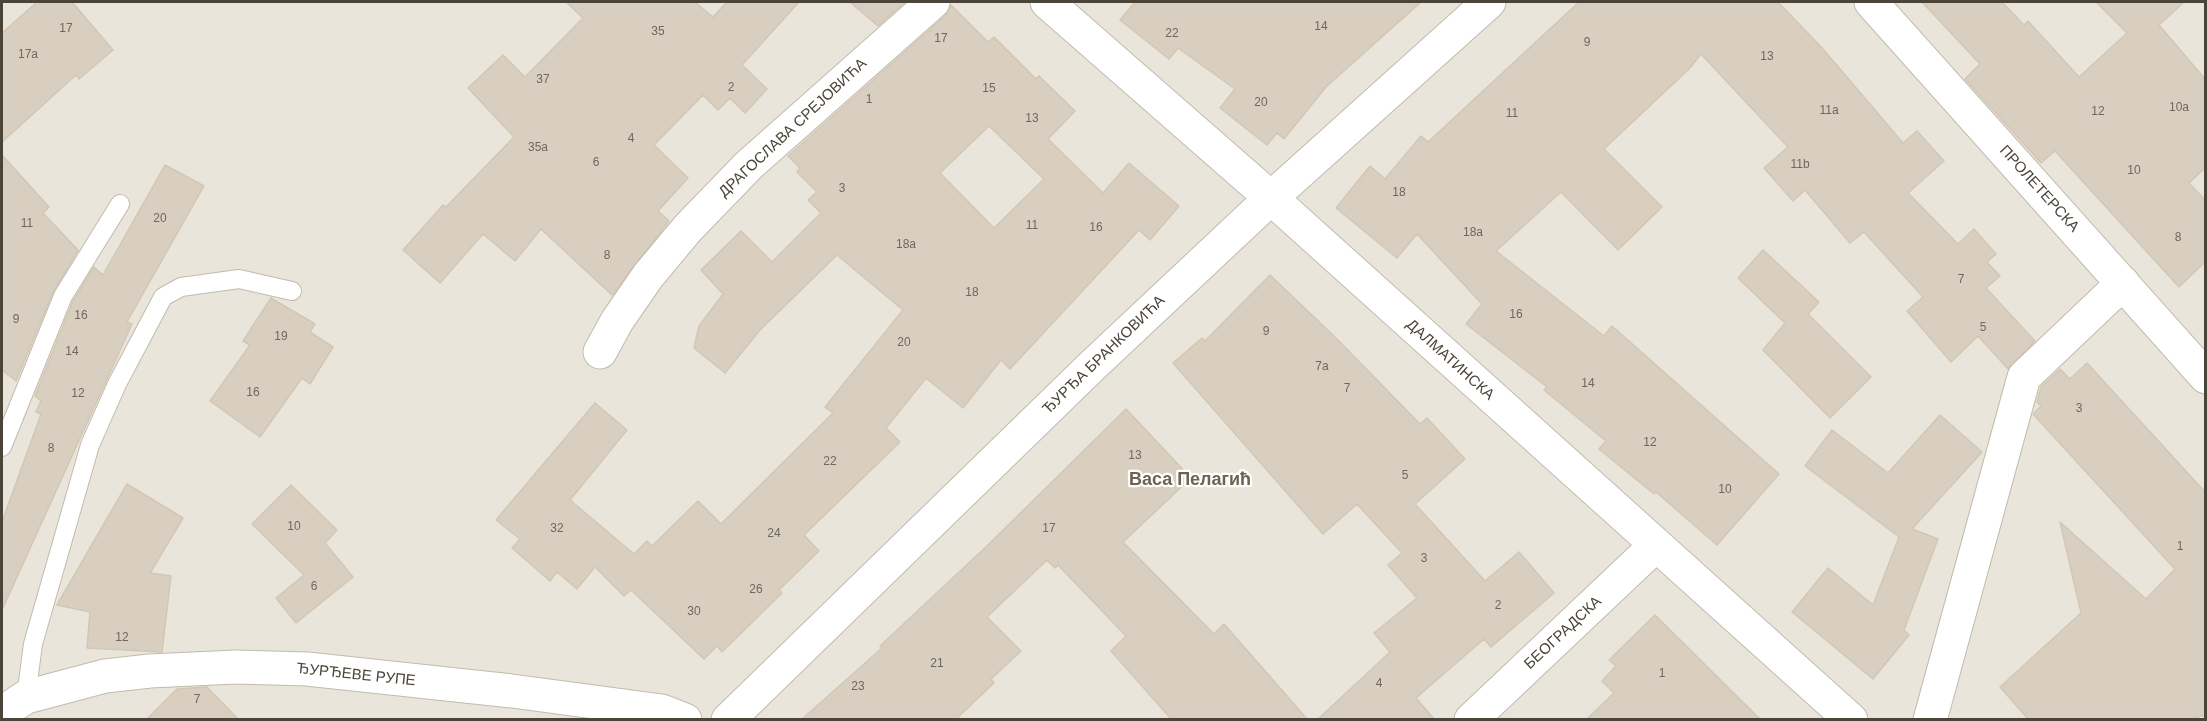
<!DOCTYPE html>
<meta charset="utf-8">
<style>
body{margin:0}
#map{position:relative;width:2207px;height:721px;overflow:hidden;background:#f6f3ec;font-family:Arial,sans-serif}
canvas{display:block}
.frame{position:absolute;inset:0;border:3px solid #4b4439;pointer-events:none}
</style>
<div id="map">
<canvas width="2207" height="721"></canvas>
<div class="frame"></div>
</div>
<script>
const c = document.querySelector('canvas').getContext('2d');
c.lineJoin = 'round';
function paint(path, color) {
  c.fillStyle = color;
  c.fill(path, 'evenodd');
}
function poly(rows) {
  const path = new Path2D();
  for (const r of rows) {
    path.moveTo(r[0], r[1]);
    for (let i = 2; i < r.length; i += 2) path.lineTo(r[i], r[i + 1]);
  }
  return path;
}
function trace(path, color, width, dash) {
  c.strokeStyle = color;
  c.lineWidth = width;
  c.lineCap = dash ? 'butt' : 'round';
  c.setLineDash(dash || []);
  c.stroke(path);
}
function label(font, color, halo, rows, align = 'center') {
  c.font = font + ' Arial,sans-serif';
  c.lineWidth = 4.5;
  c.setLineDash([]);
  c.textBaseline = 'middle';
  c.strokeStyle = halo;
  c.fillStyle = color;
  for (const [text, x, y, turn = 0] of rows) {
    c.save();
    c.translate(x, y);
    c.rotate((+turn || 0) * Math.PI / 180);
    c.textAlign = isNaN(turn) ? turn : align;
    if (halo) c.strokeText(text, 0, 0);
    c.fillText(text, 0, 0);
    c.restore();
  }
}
paint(poly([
 [2,2,2205,2,2205,719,2,719]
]), '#eae5da');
const building = poly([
 [37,2,72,2,113,50,79,79,76,75,2,142,2,33,37,2],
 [566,2,695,2,713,17,727,2,799,2,742,65,767,89,745,113,730,98,718,110,703,95,654,145,688,178,658,211,669,221,612,295,541,229,515,261,483,234,440,283,403,250,443,205,446,207,514,137,468,88,503,55,525,77,583,18,566,2],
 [850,2,905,2,878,26,850,2],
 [1135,2,1421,2,1326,87,1284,139,1277,133,1267,145,1220,108,1235,89,1178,48,1169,59,1120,20,1135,2],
 [1579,2,1778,2,1823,49,1903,143,1917,131,1944,161,1908,193,1958,244,1974,229,1996,254,1987,262,2000,276,1986,288,2035,341,2008,369,1978,336,1951,362,1907,311,1923,297,1864,232,1850,243,1805,190,1793,201,1764,168,1788,147,1701,54,1690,68,1604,149,1662,207,1618,250,1561,192,1496,251,1604,336,1612,326,1779,474,1717,545,1656,492,1654,494,1599,449,1606,441,1544,390,1547,387,1466,324,1482,304,1417,234,1397,258,1336,208,1370,166,1385,179,1421,136,1428,142,1579,2],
 [1922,2,2002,2,2024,25,2028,21,2079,77,2127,33,2096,2,2184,2,2159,25,2205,79,2205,168,2189,183,2205,200,2205,262,2179,287,2055,151,2041,163,1965,79,1980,64,1922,2],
 [951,5,988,42,994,37,1036,79,1039,76,1075,111,1048,139,1103,193,1129,163,1179,206,1150,240,1139,230,1010,369,1001,360,963,408,926,378,886,428,900,442,804,535,819,551,779,590,782,593,722,652,717,646,704,659,631,590,624,596,595,567,577,589,557,572,550,581,512,548,520,539,496,520,595,403,627,430,570,500,634,554,647,541,652,546,698,501,721,524,833,413,825,407,903,310,837,255,760,330,725,373,694,348,699,326,723,294,701,270,741,231,772,262,821,213,808,200,817,192,797,172,800,168,788,156,945,16,951,5],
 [989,126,1044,179,994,228,940,173,989,126],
 [2,155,49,207,43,213,78,250,53,292,16,381,2,370,2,155],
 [165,165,204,186,127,322,132,324,2,610,2,522,41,414,36,412,41,401,35,396,73,301,94,267,103,275,165,165],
 [1763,250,1819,302,1808,314,1871,377,1830,418,1763,350,1785,323,1738,278,1763,250],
 [1270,275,1337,339,1420,424,1427,418,1465,459,1415,504,1485,581,1519,552,1554,593,1491,647,1484,639,1416,698,1435,720,1317,720,1390,652,1374,633,1417,598,1388,565,1402,553,1357,504,1323,534,1173,363,1202,338,1205,341,1270,275],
 [271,298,315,324,310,332,333,347,310,384,302,378,260,437,210,401,250,345,243,341,271,298],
 [2087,363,2205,492,2205,715,2187,720,2029,720,2000,687,2081,613,2060,522,2146,599,2175,569,2033,414,2041,406,2037,402,2041,387,2060,369,2070,379,2087,363],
 [1126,409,1191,478,1123,542,1214,634,1224,624,1308,720,1172,720,1111,651,1126,636,1058,565,1055,568,1047,560,987,617,1021,651,991,679,994,683,955,720,801,720,882,648,880,646,988,545,1126,409],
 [1940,415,1982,452,1912,529,1938,539,1904,630,1909,635,1873,679,1792,612,1828,568,1873,605,1899,537,1805,466,1832,430,1888,473,1940,415],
 [127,484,183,518,150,573,171,576,162,652,87,648,90,612,57,605,127,484],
 [291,485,337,530,325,543,353,577,296,623,276,598,304,575,252,524,291,485],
 [1655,615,1761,720,1586,720,1614,693,1602,681,1616,666,1609,660,1655,615],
 [207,687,239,720,146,720,177,689,207,687]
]);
paint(building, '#d8cfc1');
trace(building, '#d3c7b4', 1.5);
const service = poly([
 [2,447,63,296,120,204],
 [26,697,33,644,90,445,117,384,163,297,181,287,239,279,292,291]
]);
const minor = poly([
 [1047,2,1271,198,1851,720],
 [1871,2,2206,377],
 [600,352,617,321,648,276,688,228,749,165,933,2],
 [2,713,26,697,105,676,150,671,236,667,307,669,512,691,662,711,685,720],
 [728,720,1092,366,1271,198,1489,2],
 [1471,720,1655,546],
 [1930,720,2024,377,2123,283]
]);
trace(service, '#c2bbae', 20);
trace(minor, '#c2bbae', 35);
trace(service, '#fff', 18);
trace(minor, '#fff', 33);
label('12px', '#6e675b', null, [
 ["14",1321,27],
 ["17",66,29],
 ["35",658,32],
 ["22",1172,34],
 ["17",941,39],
 ["9",1587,43],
 ["17a",28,55],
 ["13",1767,57],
 ["37",543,80],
 ["2",731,88],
 ["15",989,89],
 ["1",869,100],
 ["20",1261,103],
 ["10a",2179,108],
 ["11a",1829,111],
 ["12",2098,112],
 ["11",1512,114],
 ["13",1032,119],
 ["4",631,139],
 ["35a",538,148],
 ["6",596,163],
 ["11b",1800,165],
 ["10",2134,171],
 ["3",842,189],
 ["18",1399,193],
 ["20",160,219],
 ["11",27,224],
 ["11",1032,226],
 ["16",1096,228],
 ["18a",1473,233],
 ["8",2178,238],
 ["18a",906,245],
 ["8",607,256],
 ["7",1961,280],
 ["18",972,293],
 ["16",1516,315],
 ["16",81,316],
 ["9",16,320],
 ["5",1983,328],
 ["9",1266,332],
 ["19",281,337],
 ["20",904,343],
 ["14",72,352],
 ["7a",1322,367],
 ["14",1588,384],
 ["7",1347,389],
 ["16",253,393],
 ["12",78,394],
 ["3",2079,409],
 ["12",1650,443],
 ["8",51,449],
 ["13",1135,456],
 ["22",830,462],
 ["5",1405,476],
 ["10",1725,490],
 ["10",294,527],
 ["32",557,529],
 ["17",1049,529],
 ["24",774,534],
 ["1",2180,547],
 ["3",1424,559],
 ["6",314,587],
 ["26",756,590],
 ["2",1498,606],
 ["30",694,612],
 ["12",122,638],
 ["21",937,664],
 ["1",1662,674],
 ["4",1379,684],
 ["23",858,687],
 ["7",197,700]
]);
label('15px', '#4b4439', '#fff', [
 ["ДРАГОСЛАВА СРЕЈОВИЋА",793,128,-43],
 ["ПРОЛЕТЕРСКА",2039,189,48],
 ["ЂУРЂА БРАНКОВИЋА",1104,355,-44],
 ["ДАЛМАТИНСКА",1450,360,42],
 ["БЕОГРАДСКА",1563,633,-43],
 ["ЂУРЂЕВЕ РУПЕ",356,675,6]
]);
label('bold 18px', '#6e6250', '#fff', [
 ["Васа Пелагић",1190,480]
]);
</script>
